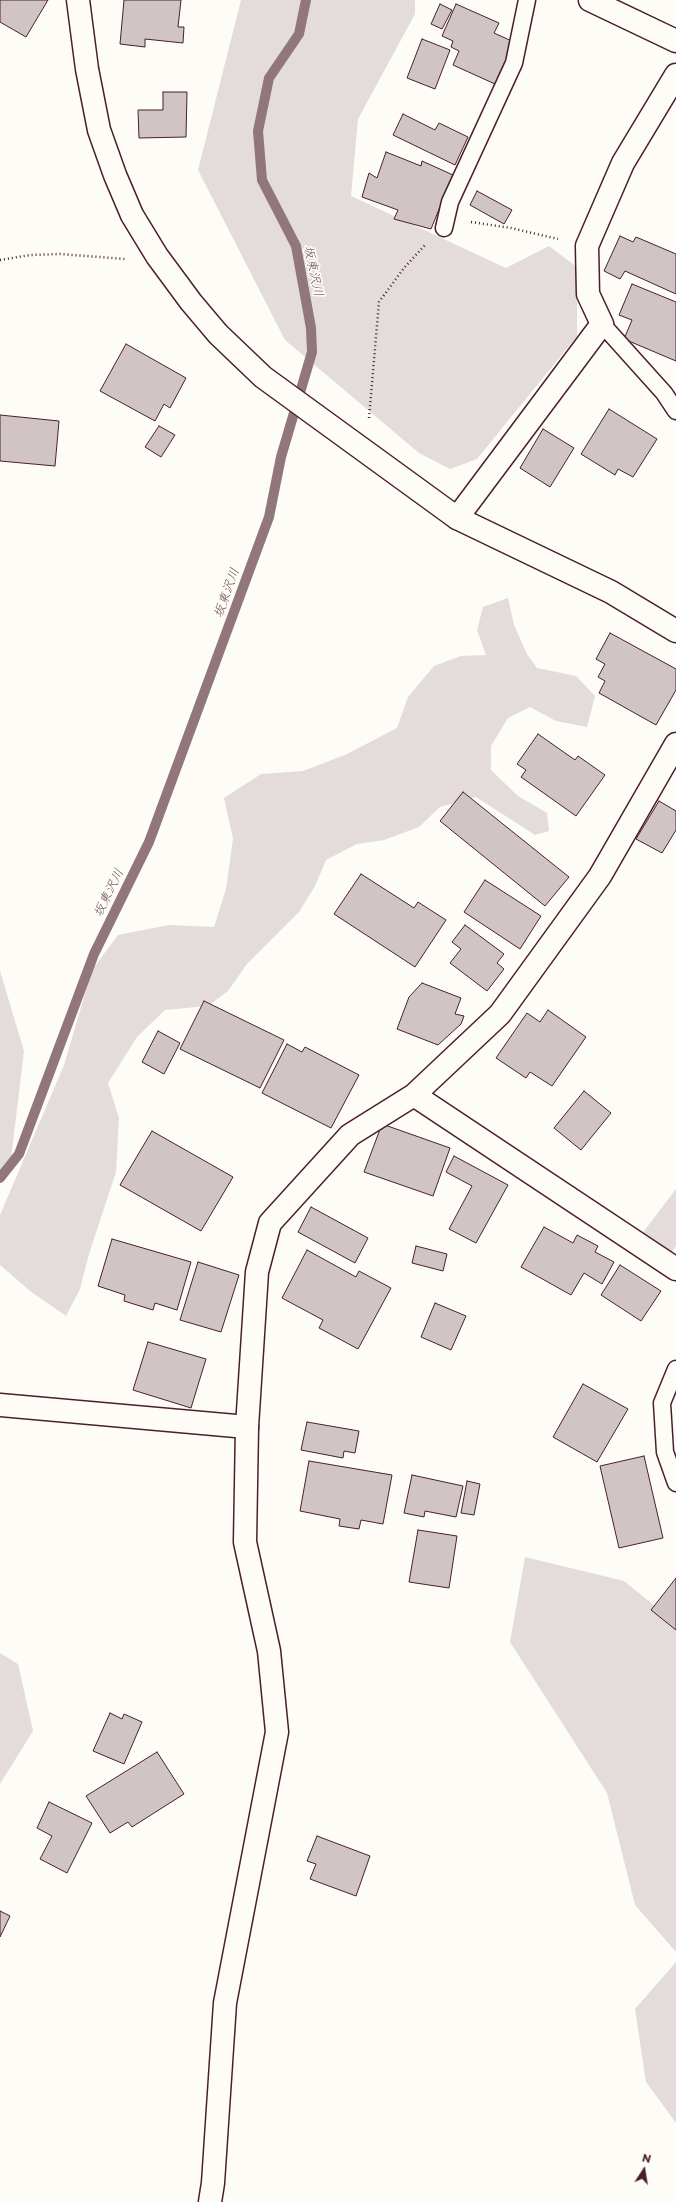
<!DOCTYPE html>
<meta charset="utf-8">
<style>
body{margin:0}
#map{position:relative;width:676px;height:2202px;overflow:hidden;background:#fdfcf7;font-family:"Playpen Sans",sans-serif}
canvas{display:block}
.north{position:absolute;left:624px;top:2150px;width:40px;height:40px;-webkit-text-stroke:3px #fdfcf7;paint-order:stroke;rotate:12deg;font-size:11px;font-weight:700;line-height:16px;text-align:center;color:#4a1f2b}
.north::after{content:'';display:block;margin:auto;width:14px;height:18px;background:#4a1f2b;clip-path:polygon(50% 0,100% 100%,50% 72%,0 100%)}
</style>
<div id="map">
<canvas width="676" height="2202"></canvas>
<div class="north">N</div>
</div>
<script>
const c = document.querySelector('canvas').getContext('2d');
c.lineJoin = 'round';
function paint(path, color) {
  c.fillStyle = color;
  c.fill(path, 'evenodd');
}
function poly(rows) {
  const path = new Path2D();
  for (const r of rows) {
    path.moveTo(r[0], r[1]);
    for (let i = 2; i < r.length; i += 2) path.lineTo(r[i], r[i + 1]);
  }
  return path;
}
function trace(path, color, width, dash) {
  c.strokeStyle = color;
  c.lineWidth = width;
  c.lineCap = dash ? 'butt' : 'round';
  c.setLineDash(dash || []);
  c.stroke(path);
}
function label(font, color, halo, rows, align = 'center') {
  c.font = font + ' "Playpen Sans","Klee One",sans-serif';
  c.lineWidth = 3.5;
  c.setLineDash([]);
  c.textBaseline = 'middle';
  c.strokeStyle = halo;
  c.fillStyle = color;
  for (const [text, x, y, turn = 0] of rows) {
    c.save();
    c.translate(x, y);
    c.rotate((+turn || 0) * Math.PI / 180);
    c.textAlign = isNaN(turn) ? turn : align;
    if (halo) c.strokeText(text, 0, 0);
    c.fillText(text, 0, 0);
    c.restore();
  }
}
paint(poly([
 [241,0,415,0,415,14,358,119,351,196,506,268,549,246,577,267,577,336,477,459,450,469,419,453,285,340,198,170],
 [508,598,514,625,527,654,537,668,576,676,595,696,587,727,556,721,530,707,508,718,491,746,491,770,518,796,547,813,549,831,535,835,476,797,440,807,419,827,384,840,357,844,326,860,315,886,299,912,247,964,228,991,208,1006,165,1010,137,1037,108,1083,119,1118,116,1172,89,1254,80,1289,66,1316,30,1291,0,1265,0,1215,64,1065,92,970,118,935,169,925,214,927,226,889,233,839,224,798,261,774,303,771,345,755,397,728,408,697,434,666,461,656,486,655,477,630,483,607],
 [0,971,24,1051,11,1159,0,1179],
 [676,1189,676,1246,669,1255,641,1235],
 [525,1557,624,1581,676,1623,676,1952,635,1905,607,1793,510,1642],
 [0,1653,18,1664,33,1731,0,1784],
 [676,1962,676,2123,646,2082,635,2009]
]), '#e3dcda');
trace(poly([
 [0,1178,19,1154,94,954,149,842,269,517,281,457,312,352,311,328,296,246,262,180,258,131,269,78,299,34,306,0]
]), '#91777b', 10);
const building = poly([
 [0,0,48,0,26,37,0,22,0,0],
 [124,0,181,0,178,27,184,27,183,43,145,39,145,47,120,44,124,0],
 [440,4,452,10,442,29,431,24,440,4],
 [456,4,499,23,494,33,514,42,495,84,453,65,459,51,451,47,453,41,442,36,456,4],
 [422,39,450,50,435,89,407,78,422,39],
 [163,92,187,92,186,137,139,138,138,110,163,110,163,92],
 [403,114,435,130,439,123,468,137,455,165,393,135,403,114],
 [386,152,421,166,422,161,453,175,431,229,394,219,398,210,362,197,369,173,377,178,386,152],
 [477,191,512,210,504,224,470,205,477,191],
 [620,236,633,242,636,237,676,254,676,294,625,271,620,279,604,271,620,236],
 [632,284,676,302,676,361,624,339,632,320,619,315,632,284],
 [126,344,186,378,170,408,164,404,155,421,100,391,126,344],
 [609,409,657,439,633,477,618,469,615,475,581,454,609,409],
 [0,415,59,421,55,466,0,461,0,415],
 [159,426,175,435,161,457,145,447,159,426],
 [543,429,574,448,550,487,520,468,543,429],
 [610,633,676,669,676,690,656,725,599,693,605,681,598,677,605,664,596,659,610,633],
 [538,734,575,760,578,756,605,775,576,816,521,777,526,770,517,764,538,734],
 [463,792,569,877,545,906,440,821,463,792],
 [659,801,676,811,676,830,662,853,636,839,659,801],
 [361,874,414,908,418,902,446,920,415,967,334,914,361,874],
 [485,880,541,916,520,949,464,912,485,880],
 [465,925,504,954,497,963,504,969,487,991,450,963,461,949,452,942,465,925],
 [422,983,461,998,455,1014,464,1016,461,1024,438,1045,397,1029,409,997,422,983],
 [204,1001,284,1040,260,1088,180,1049,204,1001],
 [548,1010,586,1037,552,1086,530,1072,526,1078,496,1058,527,1013,540,1022,548,1010],
 [158,1031,180,1043,164,1074,142,1062,158,1031],
 [287,1044,302,1052,305,1047,359,1075,331,1128,262,1093,287,1044],
 [584,1091,611,1113,581,1150,554,1128,584,1091],
 [382,1124,450,1148,433,1196,364,1172,382,1124],
 [152,1131,233,1177,201,1231,120,1185,152,1131],
 [454,1156,508,1185,476,1243,449,1229,472,1186,446,1172,454,1156],
 [311,1207,368,1238,355,1263,298,1232,311,1207],
 [544,1227,573,1243,577,1235,598,1246,595,1252,614,1262,602,1284,584,1273,571,1295,521,1267,544,1227],
 [112,1239,191,1262,177,1310,155,1303,153,1310,124,1301,125,1295,98,1286,112,1239],
 [416,1246,447,1254,443,1271,412,1263,416,1246],
 [307,1250,356,1277,359,1271,391,1288,358,1349,319,1328,323,1320,282,1298,307,1250],
 [198,1262,239,1275,221,1332,180,1320,198,1262],
 [620,1265,661,1291,641,1321,601,1295,620,1265],
 [435,1303,466,1316,451,1350,421,1337,435,1303],
 [148,1342,206,1359,191,1408,133,1390,148,1342],
 [583,1384,628,1409,597,1462,553,1437,583,1384],
 [307,1422,359,1431,355,1453,344,1451,343,1458,301,1450,307,1422],
 [644,1456,663,1538,619,1548,600,1466,644,1456],
 [309,1461,392,1475,383,1524,361,1520,359,1529,339,1526,340,1519,300,1511,309,1461],
 [412,1475,463,1486,456,1517,425,1511,424,1517,404,1513,412,1475],
 [467,1481,480,1484,474,1515,461,1513,467,1481],
 [418,1530,457,1536,449,1588,409,1582,418,1530],
 [676,1578,676,1630,651,1610,676,1578],
 [110,1713,122,1719,124,1714,142,1722,124,1764,93,1751,110,1713],
 [157,1752,184,1794,132,1827,128,1822,110,1833,86,1796,157,1752],
 [49,1802,92,1823,67,1873,40,1859,52,1836,37,1828,49,1802],
 [317,1836,370,1856,356,1896,310,1879,316,1864,307,1861,317,1836],
 [0,1911,10,1916,0,1937,0,1911]
]);
paint(building, '#d0c5c4');
trace(building, '#4a1f2b', 1);
const lane = poly([
 [444,228,450,202,514,63,527,0],
 [602,324,664,393,676,411],
 [676,1369,662,1403,665,1452,676,1483]
]);
const street = poly([
 [590,0,676,41],
 [457,518,602,324,588,294,587,246,623,163,676,75],
 [414,1095,676,1269],
 [0,1405,247,1427,257,1272,270,1223,350,1135,414,1095,500,1014,600,876,676,744]
]);
const secondary = poly([
 [78,0,87,69,99,130,115,175,132,215,157,256,191,302,218,334,263,377,457,518,611,592,676,631],
 [210,2202,213,2183,225,2003,277,1732,269,1651,245,1542,247,1427]
]);
trace(lane, '#4a1f2b', 19);
trace(street, '#4a1f2b', 25);
trace(secondary, '#4a1f2b', 25);
trace(poly([
 [471,222,511,228,558,239],
 [0,260,30,255,60,254,125,259],
 [369,418,379,302,404,268,426,244]
]), '#4a1f2b', 2.5, [1, 3]);
trace(lane, '#fdfcf7', 16);
trace(street, '#fdfcf7', 22);
trace(secondary, '#fdfcf7', 22);
label('italic 13px', '#73525a', '#fdfcf7', [
 ["坂東沢川",313,271,78],
 ["坂東沢川",227,593,-70],
 ["坂東沢川",109,893,-64]
]);
</script>
